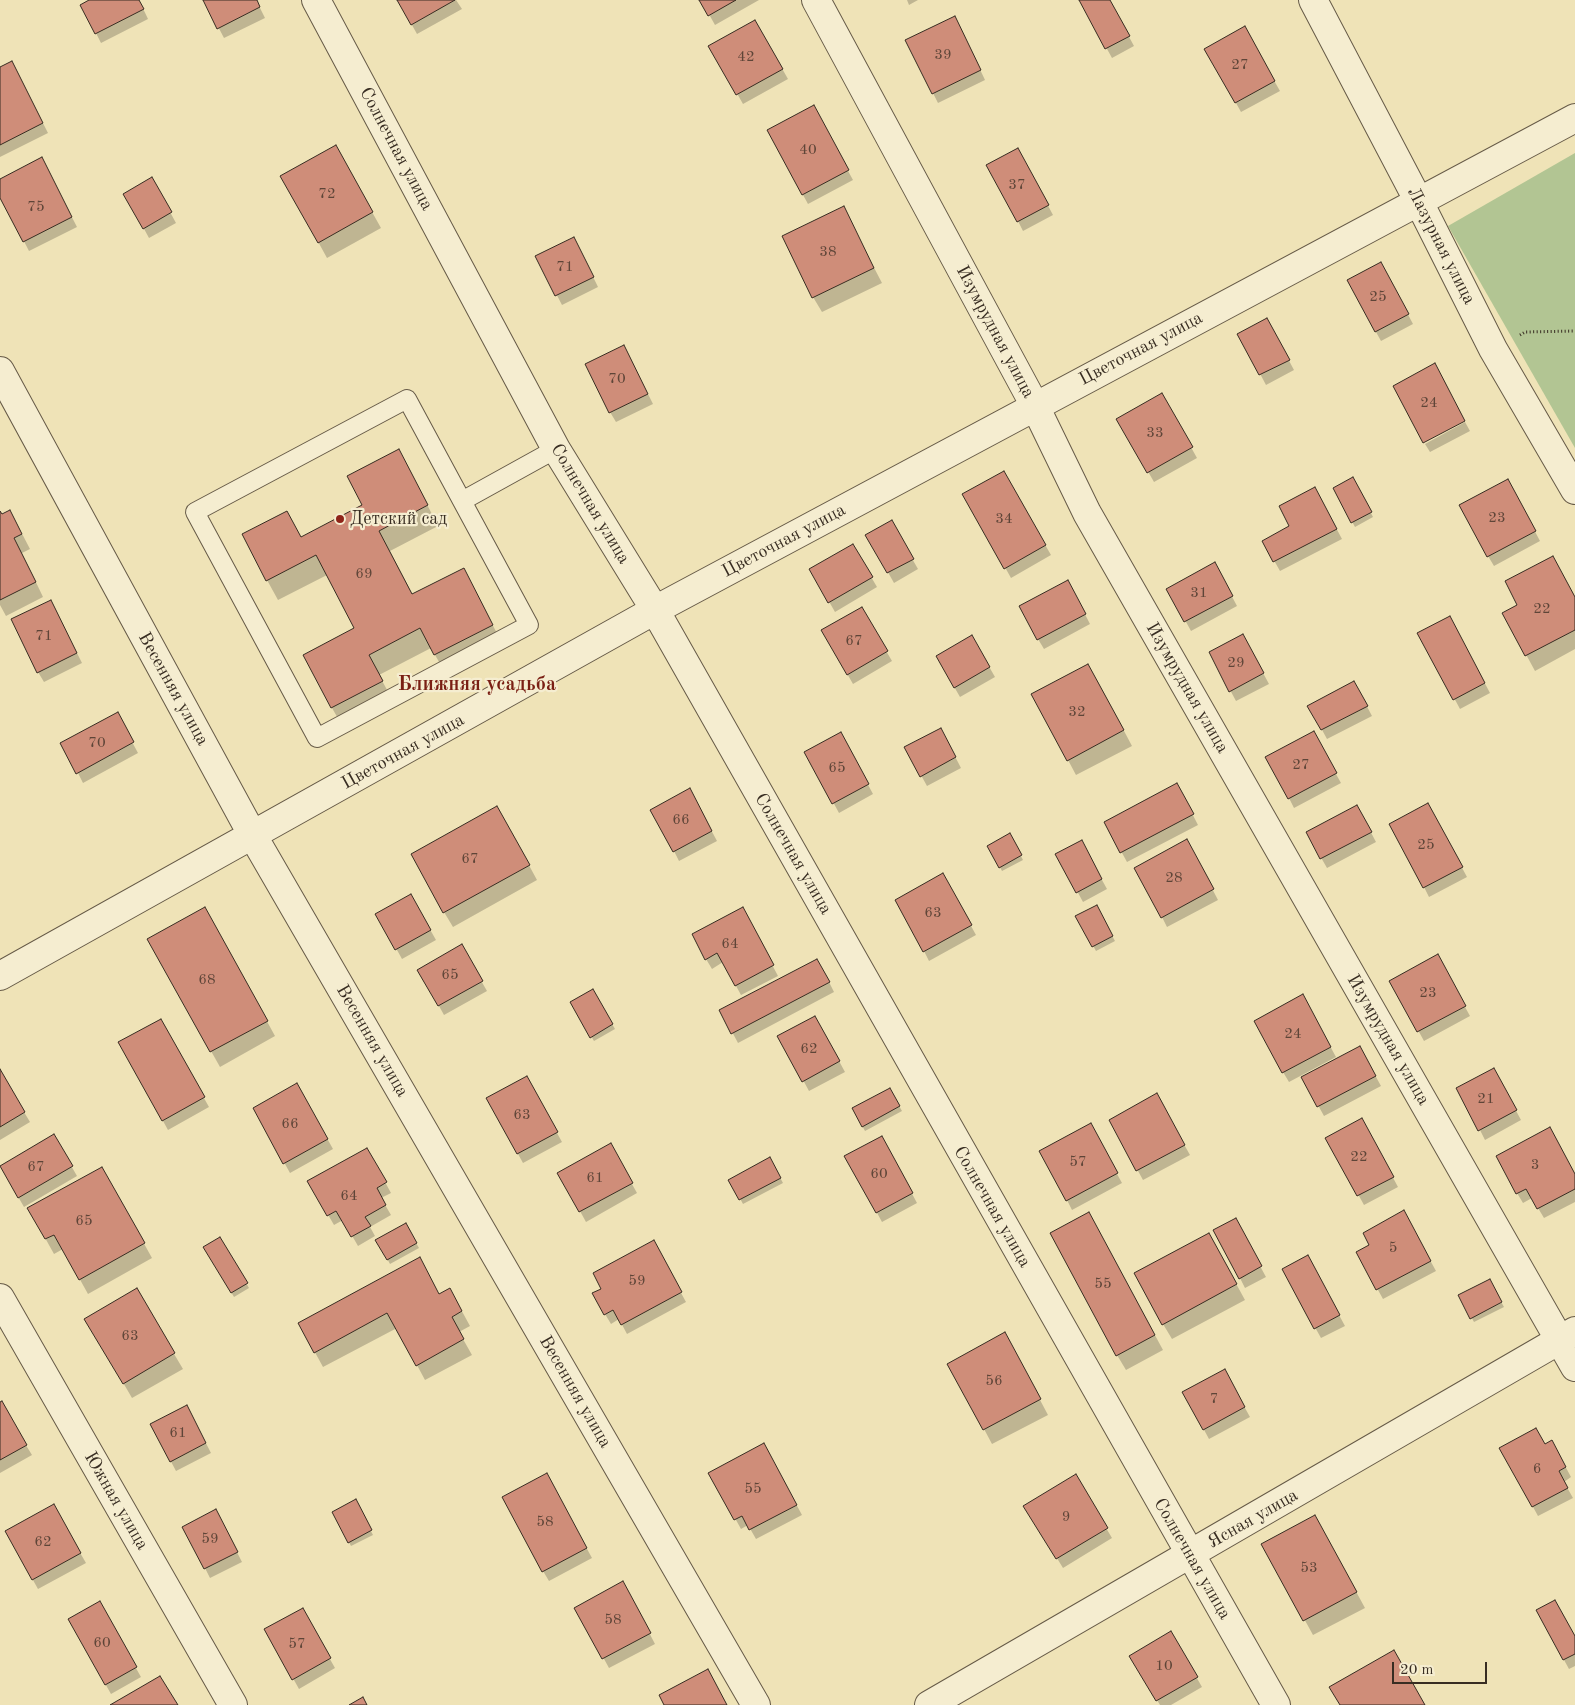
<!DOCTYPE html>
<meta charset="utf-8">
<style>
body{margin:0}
#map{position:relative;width:1575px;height:1705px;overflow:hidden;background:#efe3b7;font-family:"Old Standard TT",serif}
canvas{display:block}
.scale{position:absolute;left:1392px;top:1662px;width:95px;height:22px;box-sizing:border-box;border:2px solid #382d22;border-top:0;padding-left:6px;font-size:15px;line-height:18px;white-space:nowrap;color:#382d22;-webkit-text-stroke:4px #f5edd0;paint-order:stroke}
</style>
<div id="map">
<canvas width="1575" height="1705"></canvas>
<div class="scale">20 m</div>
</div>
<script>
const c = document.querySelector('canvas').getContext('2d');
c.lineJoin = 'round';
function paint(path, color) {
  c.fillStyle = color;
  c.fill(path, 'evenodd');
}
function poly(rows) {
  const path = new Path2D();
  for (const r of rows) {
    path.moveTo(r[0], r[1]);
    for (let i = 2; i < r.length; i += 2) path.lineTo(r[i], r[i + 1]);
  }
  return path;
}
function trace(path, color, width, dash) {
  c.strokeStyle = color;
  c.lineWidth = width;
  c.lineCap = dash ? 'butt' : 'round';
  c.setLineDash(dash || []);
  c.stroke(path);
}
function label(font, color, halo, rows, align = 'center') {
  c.font = font + ' "Old Standard TT",serif';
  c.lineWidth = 4.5;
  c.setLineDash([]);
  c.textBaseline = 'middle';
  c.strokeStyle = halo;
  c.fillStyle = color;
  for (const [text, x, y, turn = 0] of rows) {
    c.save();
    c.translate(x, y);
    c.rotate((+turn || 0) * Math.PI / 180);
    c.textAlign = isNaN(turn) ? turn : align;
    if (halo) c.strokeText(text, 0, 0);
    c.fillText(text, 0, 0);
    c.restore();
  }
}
paint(poly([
 [1575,153,1575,448,1448,226]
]), '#b2c593');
paint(poly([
 [92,0,139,0,148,19,101,43,96,33],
 [204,0,256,0,265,18,224,38],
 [398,0,456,0,462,9,417,34],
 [701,0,759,0,715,25],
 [907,0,918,0,909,5],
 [1080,0,1109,0,1134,46,1112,58],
 [755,21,788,79,743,104,710,46],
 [960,27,985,80,938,103,933,93],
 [1244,28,1280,91,1241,112,1206,49],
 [0,68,17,72,48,133,0,157],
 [813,107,853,180,808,204,768,131],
 [1023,159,1053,215,1023,231,1018,221],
 [344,162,381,228,327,258,282,176],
 [47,169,77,227,29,251,0,195,0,181],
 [152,179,176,223,149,238,125,194],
 [843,208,882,283,822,312,813,297],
 [579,248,598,287,562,305,537,257],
 [1386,273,1413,324,1381,341,1376,332],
 [1272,329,1294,370,1266,385,1239,334],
 [629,356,653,404,616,422,610,412],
 [1162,395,1197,458,1154,482,1118,419],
 [1465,422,1470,431,1430,452,1425,444],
 [410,471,438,526,390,551,413,595,474,589,503,645,446,674,431,648,379,675,393,701,343,727,332,708,356,629,327,575,278,600,267,580,301,538,364,506],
 [1003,472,1051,555,1011,578,964,494],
 [1353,479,1373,517,1355,527,1334,488],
 [1513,490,1540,541,1494,566,1488,556],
 [1320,498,1342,539,1280,571,1263,541,1291,527],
 [0,511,2,515,10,511,18,526,30,549,22,553,43,597,6,616,0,605],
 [891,522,918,569,894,583,867,535],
 [853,546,877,587,835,612,811,570],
 [1220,574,1237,606,1191,631,1168,589],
 [1073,591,1090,624,1044,649,1038,639],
 [1575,599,1575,649,1535,671,1504,614],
 [861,608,892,661,853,684,822,630],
 [56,611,82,663,44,682,38,672],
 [1455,627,1490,693,1460,709,1419,633],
 [972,637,995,677,960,697,937,657],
 [1248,645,1269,684,1236,701,1210,653],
 [1097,680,1132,746,1076,775,1068,760],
 [1354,682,1372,716,1327,739,1309,706],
 [117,714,138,753,83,783,78,773],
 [1313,733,1341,783,1294,808,1289,798],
 [946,739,961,768,927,786,906,748],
 [846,744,873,794,839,813,806,752],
 [1182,794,1198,825,1127,862,1105,822],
 [695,800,717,841,679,861,674,851],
 [1357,806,1376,842,1327,868,1307,833],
 [1433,814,1467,877,1429,897,1424,887],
 [506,823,537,880,453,927,444,912],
 [1010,835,1023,860,1002,871,989,846],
 [1081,842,1107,889,1083,902,1057,854],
 [1192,850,1218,900,1167,927,1162,917],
 [943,875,976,935,929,961,924,951],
 [411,896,436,940,402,959,377,914],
 [1096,906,1115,941,1096,951,1077,917],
 [748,919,778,976,741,995,723,962,712,969,706,959],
 [213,923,275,1036,220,1067,148,939],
 [461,946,487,991,444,1015,419,970],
 [1437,956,1470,1016,1424,1041,1391,981],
 [823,970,834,992,738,1043,721,1011],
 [592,990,615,1029,594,1041,571,1002],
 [1308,1006,1336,1057,1289,1082,1283,1072],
 [815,1017,845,1072,809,1091,779,1036],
 [160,1020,209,1107,168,1130,120,1043],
 [1360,1048,1381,1086,1324,1116,1303,1078],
 [0,1072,30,1122,0,1140],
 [526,1077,562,1142,523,1163,487,1098],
 [1499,1079,1521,1120,1485,1140,1480,1130],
 [297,1085,333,1149,290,1173,254,1108],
 [890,1090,902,1111,865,1131,853,1109],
 [1156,1095,1190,1155,1143,1180,1110,1120],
 [1090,1125,1122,1183,1072,1210,1067,1200],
 [1367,1129,1398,1187,1364,1205,1327,1138],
 [1549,1129,1575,1175,1575,1202,1544,1218,1532,1198,1523,1203,1517,1193],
 [54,1136,77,1176,24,1207,1,1167],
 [610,1145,637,1193,586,1222,559,1173],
 [887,1147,917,1203,882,1222,846,1156],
 [367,1149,391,1193,381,1198,391,1215,370,1227,375,1236,358,1246,343,1220,334,1225,309,1182],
 [770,1159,783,1183,743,1204,730,1180],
 [102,1168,152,1258,88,1294,63,1249,54,1254,29,1209],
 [1235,1220,1266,1277,1245,1288,1240,1278],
 [1409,1222,1436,1271,1383,1299,1357,1252],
 [405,1224,419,1248,390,1264,377,1240],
 [1097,1228,1163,1350,1126,1370,1117,1355],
 [220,1238,249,1288,234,1297,205,1247],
 [653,1242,686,1302,627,1334,619,1319,611,1324,605,1314,603,1290],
 [1217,1249,1245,1300,1172,1339,1163,1324],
 [1313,1267,1345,1326,1321,1338,1283,1270],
 [1489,1280,1504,1307,1474,1322,1460,1296],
 [136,1290,183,1369,132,1398,86,1319],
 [439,1295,458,1304,470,1326,459,1332,472,1355,425,1380,397,1328,323,1367,299,1323],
 [1013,1349,1048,1415,992,1444,984,1429],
 [1224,1370,1250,1417,1209,1439,1184,1393],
 [0,1403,32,1455,0,1473],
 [192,1416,211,1453,176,1471,151,1424],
 [1544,1445,1557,1451,1571,1477,1564,1482,1573,1498,1538,1516,1501,1449],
 [769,1454,802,1515,756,1539,748,1525,741,1529,710,1473],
 [1075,1476,1112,1538,1063,1568,1025,1506],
 [552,1485,592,1558,549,1581,543,1571],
 [355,1501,373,1535,351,1546,333,1512],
 [53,1506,86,1563,38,1589,6,1532],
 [221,1521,242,1562,210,1578,205,1568],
 [1323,1531,1365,1608,1313,1635,1263,1544],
 [628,1592,655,1644,609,1668,576,1608],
 [99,1603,141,1677,111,1694,69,1620],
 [302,1610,335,1668,299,1689,266,1630],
 [1537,1611,1575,1638,1575,1666,1569,1669],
 [1171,1633,1202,1687,1171,1705,1160,1705,1131,1656]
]), '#0003');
const building = poly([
 [89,0,139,0,144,9,95,34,80,5,89,0],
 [203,0,257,0,260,7,217,29,203,0],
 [397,0,455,0,411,25,397,0],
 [699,0,736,0,708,16,699,0],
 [1079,0,1110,0,1130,36,1105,49,1079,0],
 [955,16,981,70,932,94,905,40,955,16],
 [755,20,783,69,736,95,708,46,755,20],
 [1245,26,1275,81,1235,103,1204,49,1245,26],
 [12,61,43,123,0,145,0,67,12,61],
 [814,105,849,170,802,195,767,130,814,105],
 [336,145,373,212,318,243,280,176,336,145],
 [1018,148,1049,205,1017,222,986,165,1018,148],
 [42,157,72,217,23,242,0,198,0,179,42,157],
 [152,177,172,212,143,229,123,194,152,177],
 [844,206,874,268,812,298,782,236,844,206],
 [574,237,594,277,555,296,535,256,574,237],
 [1381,262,1409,314,1375,332,1347,280,1381,262],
 [1267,318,1290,360,1259,375,1237,334,1267,318],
 [624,345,648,394,609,413,585,364,624,345],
 [1435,363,1465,421,1423,443,1393,386,1435,363],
 [1162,393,1193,447,1147,473,1116,419,1162,393],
 [399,449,428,505,379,531,412,594,464,568,493,625,434,655,420,628,369,655,383,681,331,708,303,655,354,628,316,555,266,581,242,534,287,511,301,537,362,505,347,476,399,449],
 [1004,471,1046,545,1004,569,962,494,1004,471],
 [1353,477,1372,512,1351,523,1333,488,1353,477],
 [1508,479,1536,531,1487,557,1459,505,1508,479],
 [1315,487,1337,529,1273,562,1262,541,1289,526,1279,506,1315,487],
 [10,510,22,534,14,538,36,582,0,600,0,511,2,514,10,510],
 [892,520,914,559,887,573,865,535,892,520],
 [853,544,873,577,828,603,809,569,853,544],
 [1553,556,1575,597,1575,630,1525,656,1502,613,1517,605,1505,581,1553,556],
 [1215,562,1233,596,1184,622,1166,589,1215,562],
 [1068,580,1086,614,1037,640,1019,606,1068,580],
 [51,600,77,653,37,673,11,619,51,600],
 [862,607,888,651,847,675,821,630,862,607],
 [1450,616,1485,683,1453,700,1417,633,1450,616],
 [1243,634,1264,673,1229,692,1209,652,1243,634],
 [972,635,990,667,954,688,936,656,972,635],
 [1088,664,1124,730,1067,761,1031,694,1088,664],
 [1354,681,1368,706,1321,730,1307,706,1354,681],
 [118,712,134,742,76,774,60,743,118,712],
 [941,728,956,757,920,777,904,747,941,728],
 [1314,731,1337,773,1288,799,1265,757,1314,731],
 [841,732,869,784,832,804,804,752,841,732],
 [1177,783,1194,814,1120,853,1104,822,1177,783],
 [690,788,712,831,673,852,650,810,690,788],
 [1428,803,1463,867,1423,888,1389,824,1428,803],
 [1357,805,1372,832,1320,859,1306,832,1357,805],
 [497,806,530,865,443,913,411,854,497,806],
 [1010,833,1022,855,999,868,987,846,1010,833],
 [1187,839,1214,889,1161,918,1134,868,1187,839],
 [1082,840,1102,879,1076,893,1055,854,1082,840],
 [943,873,972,925,923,952,895,900,943,873],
 [411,894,431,930,395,950,375,914,411,894],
 [1097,905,1113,936,1092,947,1075,916,1097,905],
 [205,907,268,1021,210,1052,147,939,205,907],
 [743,907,774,965,735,986,717,953,705,960,692,934,743,907],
 [462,944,483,981,438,1006,417,970,462,944],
 [1438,954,1466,1006,1417,1032,1389,981,1438,954],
 [817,959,830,982,731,1034,719,1010,817,959],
 [593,989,613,1024,590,1038,570,1002,593,989],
 [1303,994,1331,1047,1282,1073,1254,1021,1303,994],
 [815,1016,840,1061,802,1082,777,1036,815,1016],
 [161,1019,205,1097,162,1121,118,1042,161,1019],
 [1360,1046,1376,1076,1317,1107,1301,1077,1360,1046],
 [1494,1068,1517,1110,1478,1131,1456,1088,1494,1068],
 [0,1069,25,1112,0,1127,0,1069],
 [527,1076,558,1132,517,1154,486,1098,527,1076],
 [297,1083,328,1139,283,1164,253,1108,297,1083],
 [890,1088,900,1106,862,1127,852,1108,890,1088],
 [1157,1093,1185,1145,1136,1171,1109,1120,1157,1093],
 [1362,1118,1394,1177,1357,1196,1325,1138,1362,1118],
 [1091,1123,1118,1173,1066,1201,1039,1151,1091,1123],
 [1550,1127,1575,1174,1575,1189,1537,1209,1526,1189,1516,1194,1496,1156,1550,1127],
 [54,1134,73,1166,18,1198,0,1166,54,1134],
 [882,1136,913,1193,876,1213,844,1156,882,1136],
 [611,1143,633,1183,579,1212,557,1173,611,1143],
 [367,1148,387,1182,377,1188,386,1205,365,1217,371,1226,351,1237,336,1211,327,1216,307,1181,367,1148],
 [770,1157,781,1178,739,1200,728,1180,770,1157],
 [102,1167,145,1243,79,1280,54,1235,45,1239,27,1208,102,1167],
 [1404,1210,1431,1261,1376,1290,1356,1252,1369,1245,1363,1233,1404,1210],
 [1089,1212,1155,1335,1116,1356,1050,1233,1089,1212],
 [1236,1218,1262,1266,1239,1279,1213,1230,1236,1218],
 [406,1223,417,1243,387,1260,375,1240,406,1223],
 [1209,1233,1237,1284,1162,1325,1134,1273,1209,1233],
 [220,1237,248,1283,231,1293,203,1247,220,1237],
 [654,1240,682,1292,621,1325,613,1310,604,1315,592,1293,601,1289,593,1273,654,1240],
 [1308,1255,1340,1315,1314,1329,1282,1269,1308,1255],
 [420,1257,439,1294,450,1288,462,1311,452,1317,464,1339,416,1366,387,1313,314,1353,298,1323,420,1257],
 [1490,1279,1502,1302,1470,1319,1458,1295,1490,1279],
 [137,1288,175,1353,123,1384,84,1319,137,1288],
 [1005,1332,1041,1399,983,1430,947,1364,1005,1332],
 [1225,1369,1245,1407,1203,1430,1182,1392,1225,1369],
 [2,1401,27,1445,0,1460,0,1402,2,1401],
 [187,1405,206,1443,170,1462,150,1424,187,1405],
 [1536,1428,1545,1444,1552,1440,1566,1467,1559,1471,1568,1488,1532,1507,1499,1448,1536,1428],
 [764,1443,797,1505,749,1530,742,1516,734,1520,708,1473,764,1443],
 [547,1473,587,1548,542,1572,502,1497,547,1473],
 [1076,1474,1108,1528,1056,1559,1023,1506,1076,1474],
 [356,1499,372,1530,348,1543,332,1512,356,1499],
 [54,1504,81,1553,32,1580,5,1531,54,1504],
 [216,1509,238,1552,204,1569,182,1527,216,1509],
 [1315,1515,1357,1592,1303,1621,1261,1544,1315,1515],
 [623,1581,651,1633,602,1659,574,1608,623,1581],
 [1555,1600,1575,1636,1575,1654,1563,1660,1536,1610,1555,1600],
 [100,1601,137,1667,105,1685,68,1619,100,1601],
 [303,1608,331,1658,292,1680,264,1629,303,1608],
 [1171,1631,1198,1677,1156,1701,1129,1656,1171,1631],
 [1394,1650,1425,1705,1340,1705,1329,1687,1394,1650],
 [708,1669,727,1705,664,1705,659,1695,708,1669],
 [160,1676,178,1705,110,1705,160,1676],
 [363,1697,367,1705,349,1705,363,1697]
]);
paint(building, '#cf8d79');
trace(building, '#382d22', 1);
const service = poly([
 [462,501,529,625,317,738,195,512,407,399,462,501,556,449]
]);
const minor = poly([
 [316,0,556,449,655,610,1276,1705],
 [816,0,1035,406,1087,513,1575,1367],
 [1313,0,1419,202,1493,349,1575,490],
 [0,371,253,836,756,1705],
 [0,976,655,610,1575,118],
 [0,1298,233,1705],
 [929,1705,1575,1331]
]);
trace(service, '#665a47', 20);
trace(minor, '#665a47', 30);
trace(poly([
 [1520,335,1525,332,1575,331]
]), '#382d22', 3, [1, 2.5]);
trace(service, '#f5edd0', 18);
trace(minor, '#f5edd0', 28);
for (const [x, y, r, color] of [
 [340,519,5,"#8f2418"]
]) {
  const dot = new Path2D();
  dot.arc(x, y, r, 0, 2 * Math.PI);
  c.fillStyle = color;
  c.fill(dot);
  trace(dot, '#f5edd0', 2);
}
label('15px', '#5e4538', null, [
 ["39",943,55],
 ["42",746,57],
 ["27",1240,65],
 ["40",808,150],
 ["37",1017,185],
 ["72",327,194],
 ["75",36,207],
 ["38",828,252],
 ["71",565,267],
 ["25",1378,297],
 ["70",617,379],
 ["24",1429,403],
 ["33",1155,433],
 ["23",1497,518],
 ["34",1004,519],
 ["69",364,574],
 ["31",1199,593],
 ["22",1542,609],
 ["71",44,636],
 ["67",854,641],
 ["29",1236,663],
 ["32",1077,712],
 ["70",97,743],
 ["27",1301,765],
 ["65",837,768],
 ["66",681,820],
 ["25",1426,845],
 ["67",470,859],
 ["28",1174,878],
 ["63",933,913],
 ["64",730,944],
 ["65",450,975],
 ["68",207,980],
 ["23",1428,993],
 ["24",1293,1034],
 ["62",809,1049],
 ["21",1486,1099],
 ["63",522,1115],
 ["66",290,1124],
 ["22",1359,1157],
 ["57",1078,1162],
 ["3",1535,1165],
 ["67",36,1167],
 ["60",879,1174],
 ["61",595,1178],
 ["64",349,1196],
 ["65",84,1221],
 ["5",1393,1248],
 ["59",637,1281],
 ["55",1103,1284],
 ["63",130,1336],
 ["56",994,1381],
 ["7",1214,1399],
 ["61",178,1433],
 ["6",1537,1469],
 ["55",753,1489],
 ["9",1066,1517],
 ["58",545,1522],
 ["59",210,1539],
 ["62",43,1542],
 ["53",1309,1568],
 ["58",613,1620],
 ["60",102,1643],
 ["57",297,1644],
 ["10",1164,1666]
]);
label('18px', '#382d22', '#f5edd0', [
 ["Солнечная улица",396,149,62],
 ["Лазурная улица",1441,246,63],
 ["Изумрудная улица",995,332,62],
 ["Цветочная улица",1141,349,-28],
 ["Солнечная улица",590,504,59],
 ["Цветочная улица",784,541,-28],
 ["Изумрудная улица",1187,688,60],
 ["Весенняя улица",173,689,61],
 ["Цветочная улица",403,752,-29],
 ["Солнечная улица",793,854,60],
 ["Изумрудная улица",1388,1040,60],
 ["Весенняя улица",372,1041,60],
 ["Солнечная улица",992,1207,60],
 ["Весенняя улица",575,1392,60],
 ["Южная улица",116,1501,60],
 ["Ясная улица",1253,1519,-30],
 ["Солнечная улица",1192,1559,60]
]);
label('18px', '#382d22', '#f5edd0', [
 ["Детский сад",350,519]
], 'left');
label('bold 20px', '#7a1f14', '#f5edd0', [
 ["Ближняя усадьба",477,685]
]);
</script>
